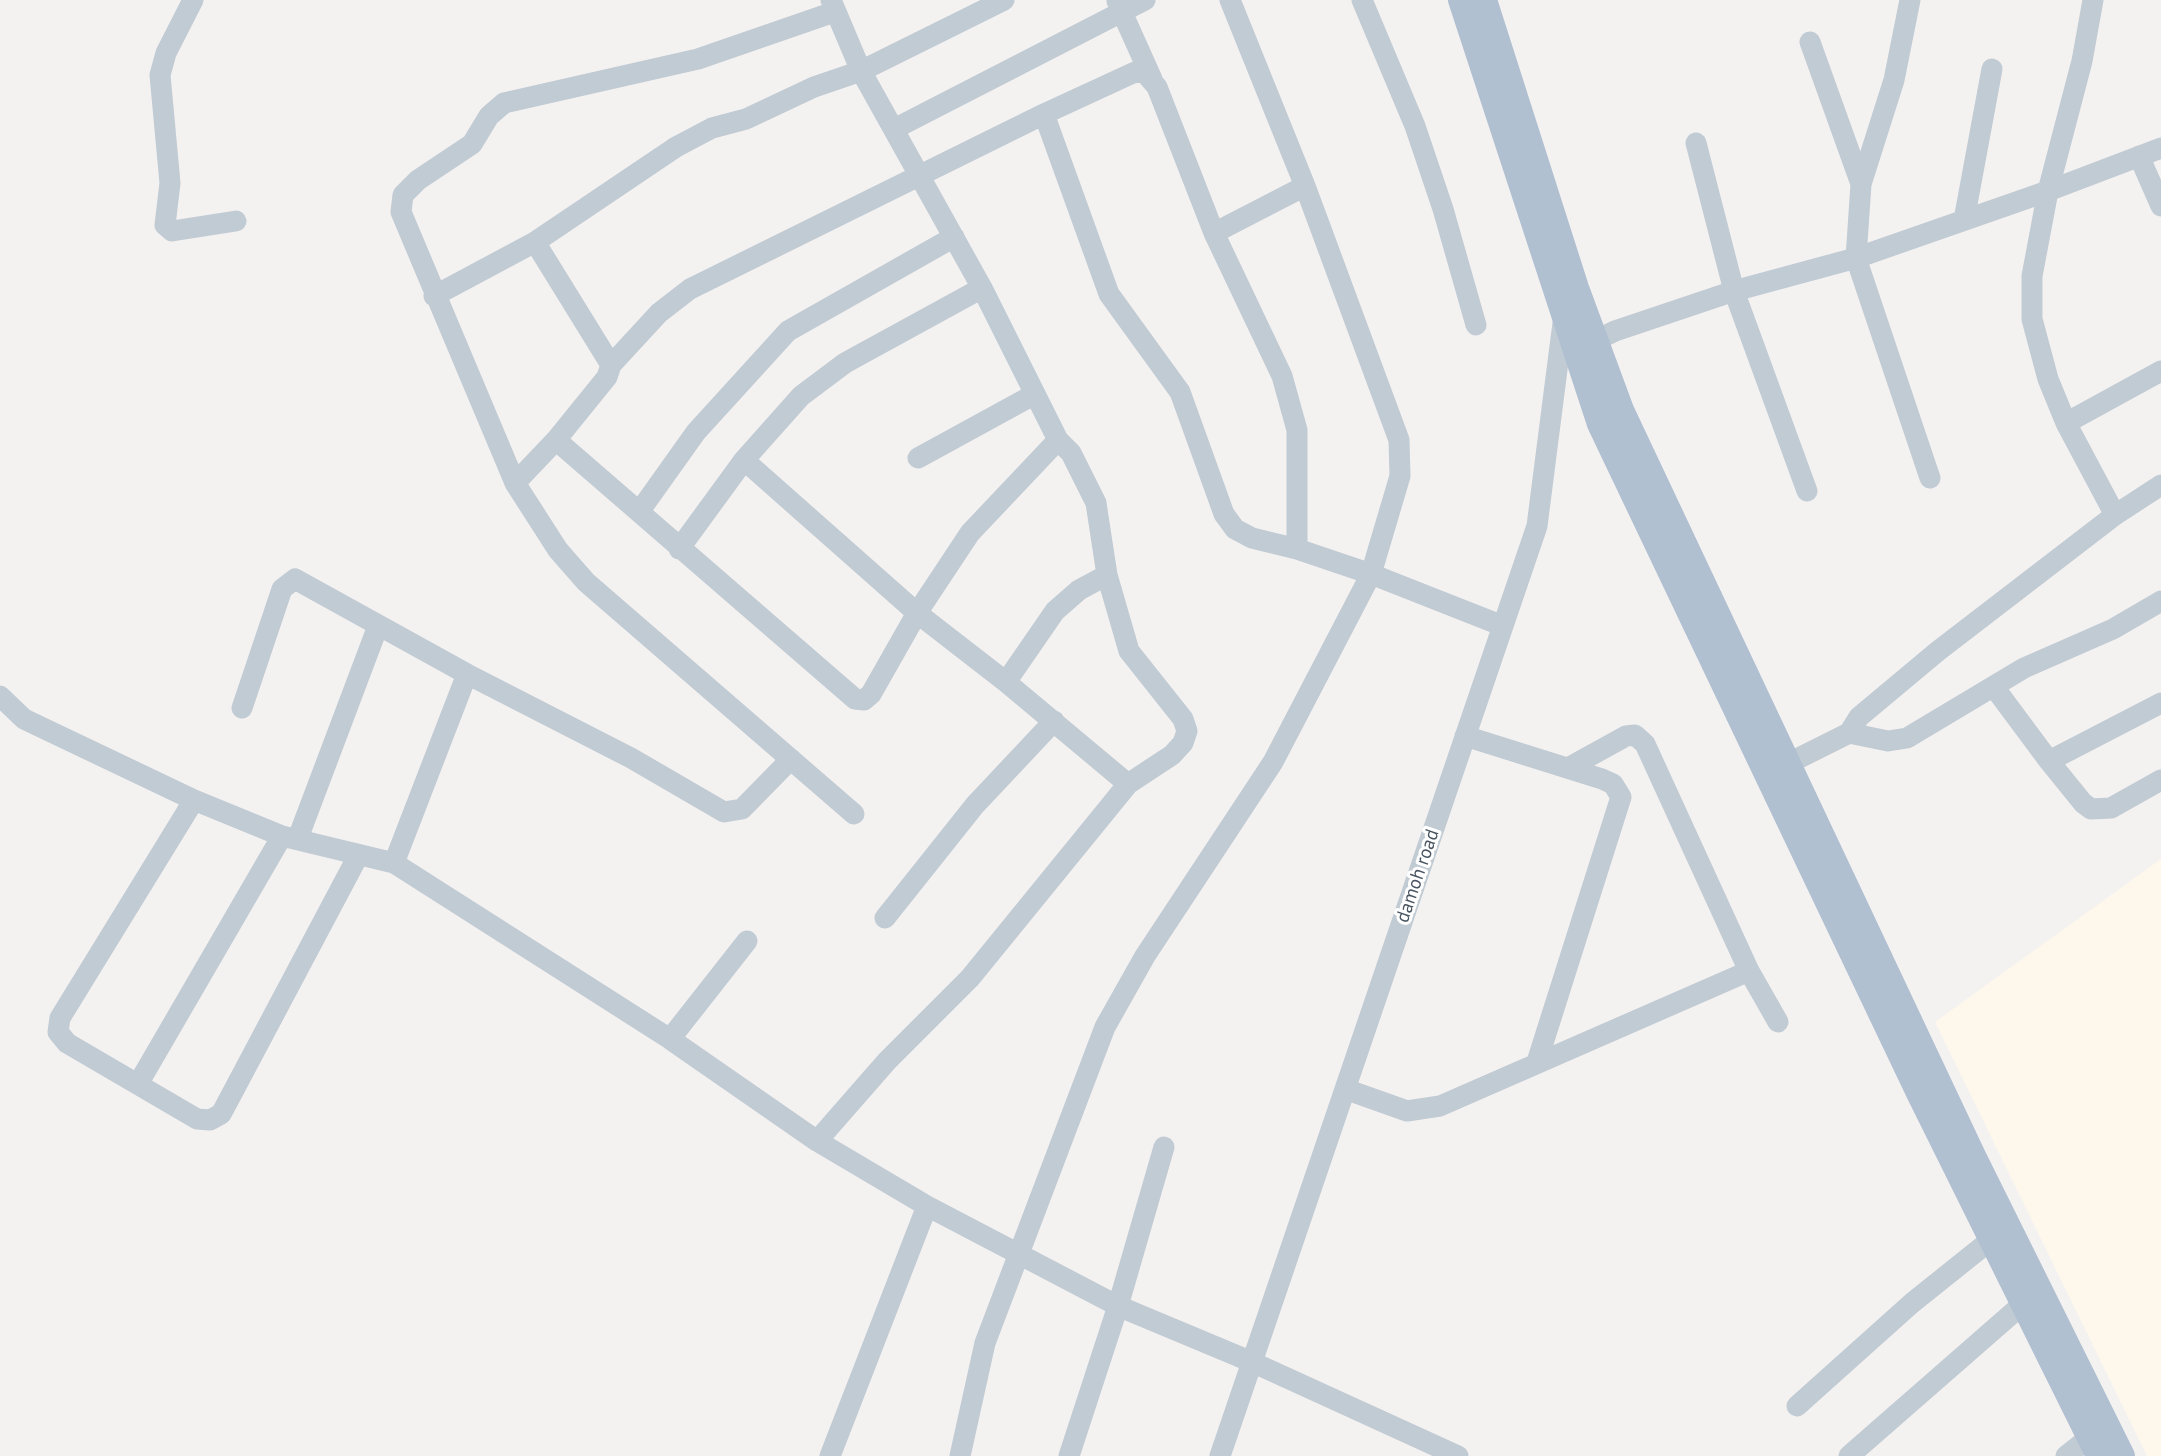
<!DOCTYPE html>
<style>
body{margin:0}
canvas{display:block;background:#f4f1f1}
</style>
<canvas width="2161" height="1456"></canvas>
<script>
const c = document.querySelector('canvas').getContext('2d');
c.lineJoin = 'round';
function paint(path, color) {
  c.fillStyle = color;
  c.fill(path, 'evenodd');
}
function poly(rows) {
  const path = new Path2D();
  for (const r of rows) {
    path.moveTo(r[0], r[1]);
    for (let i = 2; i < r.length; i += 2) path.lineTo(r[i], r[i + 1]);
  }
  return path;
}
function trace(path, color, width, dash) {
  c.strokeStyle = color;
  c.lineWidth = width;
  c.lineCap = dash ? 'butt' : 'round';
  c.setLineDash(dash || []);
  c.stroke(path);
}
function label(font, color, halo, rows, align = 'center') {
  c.font = font + ' "PT Sans",sans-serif';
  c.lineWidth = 6;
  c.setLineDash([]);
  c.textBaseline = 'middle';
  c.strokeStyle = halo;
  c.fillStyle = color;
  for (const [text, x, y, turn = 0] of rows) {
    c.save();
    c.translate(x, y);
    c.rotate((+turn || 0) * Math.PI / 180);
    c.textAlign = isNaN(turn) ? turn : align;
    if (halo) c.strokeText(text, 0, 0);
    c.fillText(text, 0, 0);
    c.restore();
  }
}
paint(poly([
 [2161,859,2161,1456,2147,1456,1935,1022]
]), '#fdf8eb');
trace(poly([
 [193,0,166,53,160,75,170,183,165,225,172,231,236,221],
 [1362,0,1415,126,1443,209,1476,325],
 [1910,0,1894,80,1861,184,1856,258,1930,478],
 [2093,0,2082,61,2048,191,2032,276,2032,319,2048,379,2066,423,2115,515],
 [1117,1,1152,79],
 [834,12,698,59,504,103,489,116,472,144,418,180,403,195,401,212,515,483,558,550,586,582,854,814],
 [1810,42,1861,184],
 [1044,114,1109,294,1180,392,1224,514,1235,529,1252,538,1297,549,1371,574,1503,626],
 [894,129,1145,0],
 [1696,143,1734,291,1807,491],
 [2139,156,2161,206],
 [1964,220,1992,69],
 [1214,233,1305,186],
 [535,242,611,365],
 [434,296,535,242,676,147,712,128,746,119,814,87,861,71,1004,0],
 [1582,347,1615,331,1734,291,1856,258,2048,191,2161,148],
 [2066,423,2161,371],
 [556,440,855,699,864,700,871,694,917,613,970,533,1058,440],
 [918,458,1035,394],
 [744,460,917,613,1006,682,1128,784],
 [515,483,556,440,607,377,611,365,659,313,690,289,1044,114,1135,72,1145,73,1157,87,1214,233,1282,376,1297,430,1297,549],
 [639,512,696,432,788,331,954,237],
 [679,549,744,460,801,396,845,363,982,288],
 [1006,682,1055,611,1079,590,1107,575],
 [1994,687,2049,761,2083,803,2091,809,2111,808,2161,780],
 [0,696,24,719,194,800,282,836,394,863,670,1039,817,1141,927,1206,1118,1306,1252,1362,1458,1456],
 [242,708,282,589,295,579,467,674,631,758,724,812,742,809,791,759],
 [1849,733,1888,741,1907,738,2024,668,2113,629,2161,601],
 [1465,736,1602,779,1613,784,1621,797,1537,1062],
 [2049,761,2161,703],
 [1787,764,1849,733,1859,717,1938,651,2115,515,2161,485],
 [1568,768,1626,736,1635,735,1645,744,1749,971,1778,1022],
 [194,800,60,1018,58,1032,67,1043,197,1119,210,1120,221,1114,227,1103,358,856],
 [298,838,378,626],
 [394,863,467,674],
 [885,918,975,805,1054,721],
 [670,1039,747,941],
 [138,1084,282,836],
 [1345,1089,1407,1111,1440,1106,1749,971],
 [817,1141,887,1061,970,978,1128,784,1172,755,1183,743,1187,731,1183,719,1129,651,1107,575,1096,503,1071,453,1058,440,982,288,861,71,831,0],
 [1797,1406,1912,1303,1992,1239],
 [830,1456,927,1206],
 [960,1456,985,1343,1105,1027,1145,956,1273,762,1371,574,1400,476,1399,440,1305,186,1230,0],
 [1069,1456,1118,1306,1164,1147],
 [1220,1456,1537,526,1564,315],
 [1849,1456,2024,1303],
 [2066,1456,2090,1437]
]), '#c1cbd3', 21);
trace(poly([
 [1461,0,1600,424,1919,1093,2099,1456],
 [1484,0,1576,288,1621,410,1973,1156,2122,1456]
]), '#b0c0d1', 26);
label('19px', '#485460', '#fff', [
 ["damoh road",1418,876,-71]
]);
</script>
